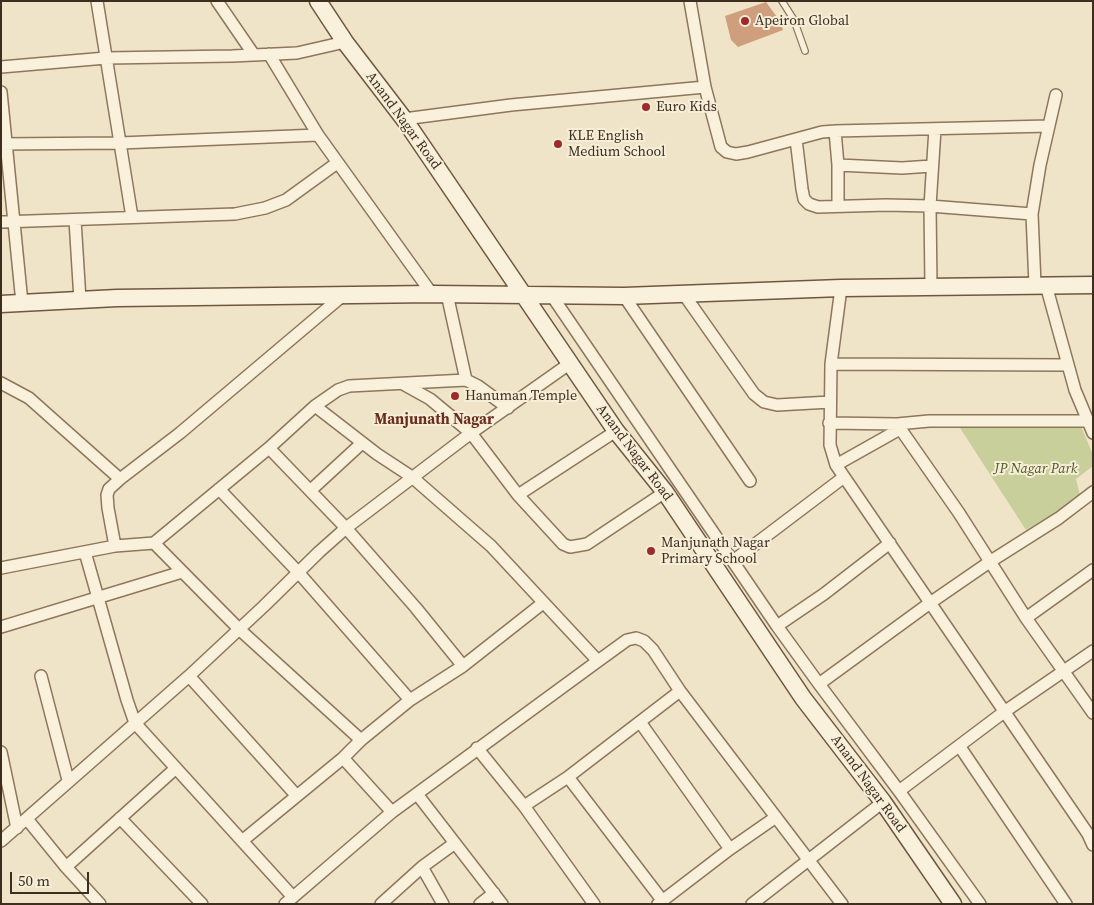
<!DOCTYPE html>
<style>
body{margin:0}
#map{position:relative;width:1094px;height:905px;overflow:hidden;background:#f0e4c8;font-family:"Source Serif 4",serif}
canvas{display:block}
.frame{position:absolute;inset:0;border:2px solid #3d2e20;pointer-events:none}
.scale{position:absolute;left:10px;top:872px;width:79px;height:22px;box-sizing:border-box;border:2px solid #3d2e20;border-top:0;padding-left:6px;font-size:15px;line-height:18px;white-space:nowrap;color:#3d2e20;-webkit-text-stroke:4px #f7eed8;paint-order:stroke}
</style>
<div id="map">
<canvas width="1094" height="905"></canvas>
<div class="frame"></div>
<div class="scale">50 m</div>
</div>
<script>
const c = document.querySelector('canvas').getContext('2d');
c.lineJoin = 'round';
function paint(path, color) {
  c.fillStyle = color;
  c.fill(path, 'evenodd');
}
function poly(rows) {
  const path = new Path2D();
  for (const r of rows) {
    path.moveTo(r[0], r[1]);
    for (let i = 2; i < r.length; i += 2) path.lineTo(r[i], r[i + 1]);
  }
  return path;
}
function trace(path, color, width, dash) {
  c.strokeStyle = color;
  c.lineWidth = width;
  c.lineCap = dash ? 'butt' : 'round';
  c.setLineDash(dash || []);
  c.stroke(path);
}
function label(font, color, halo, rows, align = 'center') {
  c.font = font + ' "Source Serif 4",serif';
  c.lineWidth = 4;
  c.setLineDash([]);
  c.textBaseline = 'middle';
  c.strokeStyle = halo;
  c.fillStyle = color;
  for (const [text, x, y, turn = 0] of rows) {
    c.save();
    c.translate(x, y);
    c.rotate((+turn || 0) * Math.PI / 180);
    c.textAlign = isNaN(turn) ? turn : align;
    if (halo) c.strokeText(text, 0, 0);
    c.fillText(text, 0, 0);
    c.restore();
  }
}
paint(poly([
 [1081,426,1093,455,1093,466,1076,479,1081,499,1026,530,960,428]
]), '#c9cf9b');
paint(poly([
 [766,2,780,21,783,30,738,47,731,40,725,16]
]), '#cf9f7d');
const lane = poly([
 [782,1,794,20,805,51]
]);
const street = poly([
 [97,1,132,217],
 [217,1,254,55],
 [690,1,705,87,721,147,727,152,736,154,748,152,822,132,835,131,1049,126],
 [269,54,318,135,432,294],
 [1,67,106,58,232,56,297,53,345,42],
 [1,92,22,303],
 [404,119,511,105,705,87],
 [835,131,838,165,838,206],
 [796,139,802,189,804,199,809,204,818,207,886,205,930,206,1032,214],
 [1,144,120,143,318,135],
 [838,165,902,168,932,166],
 [75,220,80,300],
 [1,222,235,214,265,208,286,200,337,163],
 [1035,285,1032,214,1040,165,1056,95],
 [1046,285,1075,390,1093,433],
 [931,287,930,206,935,129],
 [841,288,831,364,830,445,836,465,1088,834,1093,845],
 [683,293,754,394,764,402,777,405,830,402],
 [447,294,466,380],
 [552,296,777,626,819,684,899,791,980,904],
 [624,296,750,481],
 [831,364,1068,365],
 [1,383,29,398,120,479],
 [403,384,430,399,471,433,518,495,563,544,570,547,587,544,665,492],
 [315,406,377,454,412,477,491,546,598,661],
 [829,423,897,424,929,421,1087,421],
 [897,424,959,513,1026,618,1093,713],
 [269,448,346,528,416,608,463,666],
 [836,465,900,429],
 [219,489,298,572,410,700],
 [311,490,362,443],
 [518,495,616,431],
 [154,543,239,629,361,740],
 [115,546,108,508,107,495,109,489,120,479,180,433,341,297],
 [85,552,127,700,135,723,293,897],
 [733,561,844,477],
 [1,568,115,546,154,543,269,448,315,406,338,390,349,386,466,380,478,386,508,408],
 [1026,618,1093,570],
 [777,626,824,594,890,543],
 [1,627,182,572],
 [41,676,68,780],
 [189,676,296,795],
 [819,684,930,603,991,561,1059,518,1093,492],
 [640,722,730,849],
 [960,747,1066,904],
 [477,748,524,806,594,904],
 [1,752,17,828],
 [343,758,392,812],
 [568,777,662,900],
 [899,791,1004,712,1093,651],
 [417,794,502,904],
 [524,806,568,777,680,691],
 [120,818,202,904],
 [27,819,66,867,100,904],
 [1,841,189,676,264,606,319,552,346,528,471,433,569,364],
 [242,841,343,758,361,740,410,700,463,666,543,603],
 [66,867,176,768],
 [422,867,443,904],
 [285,904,392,812,598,661,627,640,636,638,644,641,653,650,680,691,842,904],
 [381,904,422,867,455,843],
 [480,904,494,893],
 [658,904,730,849,776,817],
 [752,904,883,802]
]);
const secondary = poly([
 [318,1,345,42,404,119,616,431,665,492,803,698,883,802,953,904],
 [1,304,117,298,432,294,624,296,841,288,1093,285]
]);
trace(lane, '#8d765c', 8);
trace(street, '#8d765c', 14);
trace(secondary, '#6f573f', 19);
trace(lane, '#faf1dc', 5.5);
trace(street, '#faf1dc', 11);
trace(secondary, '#faf1dc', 16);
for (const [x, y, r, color] of [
 [745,21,5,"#9e2a2b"],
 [646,107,5,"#9e2a2b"],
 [558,144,5,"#9e2a2b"],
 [455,396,5,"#9e2a2b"],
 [651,551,5,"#9e2a2b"]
]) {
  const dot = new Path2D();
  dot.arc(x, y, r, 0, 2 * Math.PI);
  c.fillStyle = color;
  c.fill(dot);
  trace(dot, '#f7eed8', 2);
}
label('14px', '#3d2e20', '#f7eed8', [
 ["Apeiron Global",755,21],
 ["Euro Kids",656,107],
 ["KLE English",568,136],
 ["Medium School",568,152],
 ["Hanuman Temple",465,396],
 ["Manjunath Nagar",661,543],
 ["Primary School",661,559]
], 'left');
label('14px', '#3d2e20', '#f7eed8', [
 ["Anand Nagar Road",403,121,54],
 ["Anand Nagar Road",634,453,53],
 ["Anand Nagar Road",868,784,54]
]);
label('italic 14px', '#4d5a26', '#f7eed8', [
 ["JP Nagar Park",1036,469]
]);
label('bold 15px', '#6b2e1e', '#f7eed8', [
 ["Manjunath Nagar",434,420]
]);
</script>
